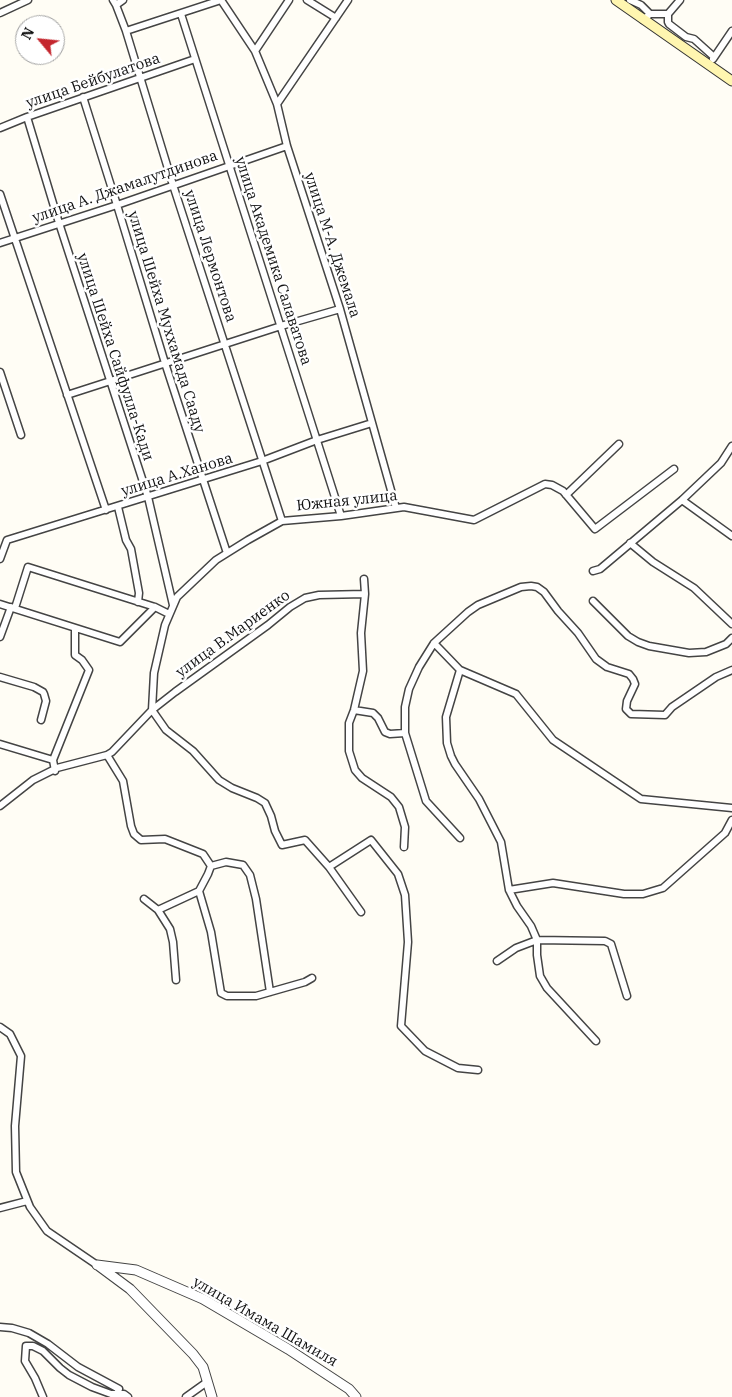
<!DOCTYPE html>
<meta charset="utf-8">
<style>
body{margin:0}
#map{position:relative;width:732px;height:1397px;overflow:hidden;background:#fffdf5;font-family:"IBM Plex Serif",serif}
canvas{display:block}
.north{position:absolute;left:15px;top:15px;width:50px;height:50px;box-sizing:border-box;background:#fff;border:1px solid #a0a0a0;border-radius:50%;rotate:298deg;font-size:14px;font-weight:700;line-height:20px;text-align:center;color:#111}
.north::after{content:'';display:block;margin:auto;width:18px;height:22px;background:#c4262e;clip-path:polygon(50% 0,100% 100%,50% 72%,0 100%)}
</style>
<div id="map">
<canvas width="732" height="1397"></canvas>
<div class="north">N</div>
</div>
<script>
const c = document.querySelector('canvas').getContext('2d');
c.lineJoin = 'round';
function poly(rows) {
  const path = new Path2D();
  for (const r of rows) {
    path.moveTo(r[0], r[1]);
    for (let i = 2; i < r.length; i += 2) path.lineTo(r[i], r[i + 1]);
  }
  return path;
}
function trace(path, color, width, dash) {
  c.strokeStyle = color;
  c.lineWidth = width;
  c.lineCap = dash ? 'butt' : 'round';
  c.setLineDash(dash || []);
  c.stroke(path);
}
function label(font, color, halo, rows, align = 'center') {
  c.font = font + ' "IBM Plex Serif",serif';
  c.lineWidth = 5;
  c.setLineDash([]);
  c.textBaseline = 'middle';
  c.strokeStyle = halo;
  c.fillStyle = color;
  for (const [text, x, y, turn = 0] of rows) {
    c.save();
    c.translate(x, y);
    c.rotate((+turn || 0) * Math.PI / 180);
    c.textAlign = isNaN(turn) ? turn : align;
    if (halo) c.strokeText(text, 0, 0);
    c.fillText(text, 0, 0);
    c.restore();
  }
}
const minor = poly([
 [113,0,116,5,126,31,173,185,282,521],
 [221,0,255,51,277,104,287,146,340,309,396,508],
 [307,0,336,18],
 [630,0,641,5,650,14],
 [116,5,123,0],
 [0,13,28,0],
 [181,14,341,516],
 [668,14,668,22,669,24,686,37,694,39,714,57],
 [643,20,650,14,668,14,680,0],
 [126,31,221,0],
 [255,51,289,0],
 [713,59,732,31],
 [83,97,117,205,165,363,227,553],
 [277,104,348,0],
 [27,117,59,223,148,497,173,605],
 [0,128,27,117,195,59],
 [0,194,106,510],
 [0,243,117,205,287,146],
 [0,372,21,435],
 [67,395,281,326,340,309],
 [566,495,619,444],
 [682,500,732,536],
 [118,507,126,540,131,549,139,593,138,602],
 [630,543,653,562,694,588,732,624],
 [0,559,7,540,262,461,317,440,372,423],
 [593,571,600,569,682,500,721,463,732,446],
 [364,579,365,594,361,633,363,671,354,710,349,723,349,751,355,770,362,778,391,797,399,807,405,827,404,847],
 [593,601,628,636,638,642,649,646,689,653,706,652,726,644,732,638],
 [0,604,120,642,155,607],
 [15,608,28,567,155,607,169,614],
 [0,637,11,607],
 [434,643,460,670,446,717,447,743,451,756,455,764,479,799,501,842,509,890,517,906,531,926,537,940,537,955,540,976,547,988,596,1041],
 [460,670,516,694,553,740,641,799,732,808],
 [0,677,34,687,43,692,44,694,46,701,41,720],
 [152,710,154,673,165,625,177,597,216,560,248,540,282,521,341,516,404,507,474,520,545,484,552,485,563,491,595,529,674,469],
 [152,710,166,730,193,751,219,780,232,788,257,798,265,803,271,816,275,831,282,845,305,840,329,867,361,912],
 [354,710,373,713,378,718,385,732,390,734,405,733],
 [0,744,53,760],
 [107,755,123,781,131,826,134,834,141,840,165,839,203,854,211,866],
 [55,771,53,760,89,670,82,660,75,655,75,628],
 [0,806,33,780,57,768,107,755,112,752,152,710,175,692,268,625,290,607,305,598,319,595,365,594],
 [460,838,426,801,405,733,405,707,409,689,419,667,434,643,468,612,478,605,521,587,531,586,537,587,544,592,558,611,578,633,596,659,607,667,629,674,633,679,635,684,627,701,626,709,631,714,665,715,672,707,716,677,732,670],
 [211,866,226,862,243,865,250,875,256,899,270,992],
 [329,867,371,840,398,874,405,895,408,942,401,1026,425,1051,458,1068,478,1070],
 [509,890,553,883,624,894,643,894,663,888,725,833,732,820],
 [199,891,211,932,221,993,227,996,256,996,305,982,312,978],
 [144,899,158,910,170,929,173,942,176,980],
 [158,910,199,891,208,874,211,866],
 [497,961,516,948,537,940,605,941,611,944,627,996],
 [0,1027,10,1034,21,1056,15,1126,16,1172,30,1207,47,1231,97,1265],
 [0,1208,27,1201],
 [0,1327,12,1328,29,1333,48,1344,78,1367,119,1389,117,1394],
 [43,1397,35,1378,25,1361,26,1346,33,1346,43,1351,60,1368,69,1375,92,1387,111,1394,124,1394,128,1397],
 [186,1397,207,1382]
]);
const tertiary = poly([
 [97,1265,136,1270,203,1299,288,1349,349,1389,356,1397],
 [99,1266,130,1289,193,1354,203,1367,212,1397]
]);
const secondary = poly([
 [616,0,732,81]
]);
trace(minor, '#444', 9);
trace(tertiary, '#444', 11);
trace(secondary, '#333', 11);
trace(minor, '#fff', 6);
trace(tertiary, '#fff', 9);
trace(secondary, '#fff6b0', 9);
label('15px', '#111', '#fff', [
 ["улица Бейбулатова",93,81,-19],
 ["улица А. Джамалутдинова",125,187,-19],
 ["улица М-А. Джемала",332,245,72],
 ["улица Лермонтова",210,256,72],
 ["улица Академика Салаватова",273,261,72],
 ["улица Шейха Муххамада Сааду",166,322,73],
 ["улица Шейха Сайфулла-Кади",115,357,72],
 ["улица А.Ханова",177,475,-17],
 ["Южная улица",347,501,-6],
 ["улица В.Мариенко",233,634,-36],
 ["улица Имама Шамиля",265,1322,30]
]);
</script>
